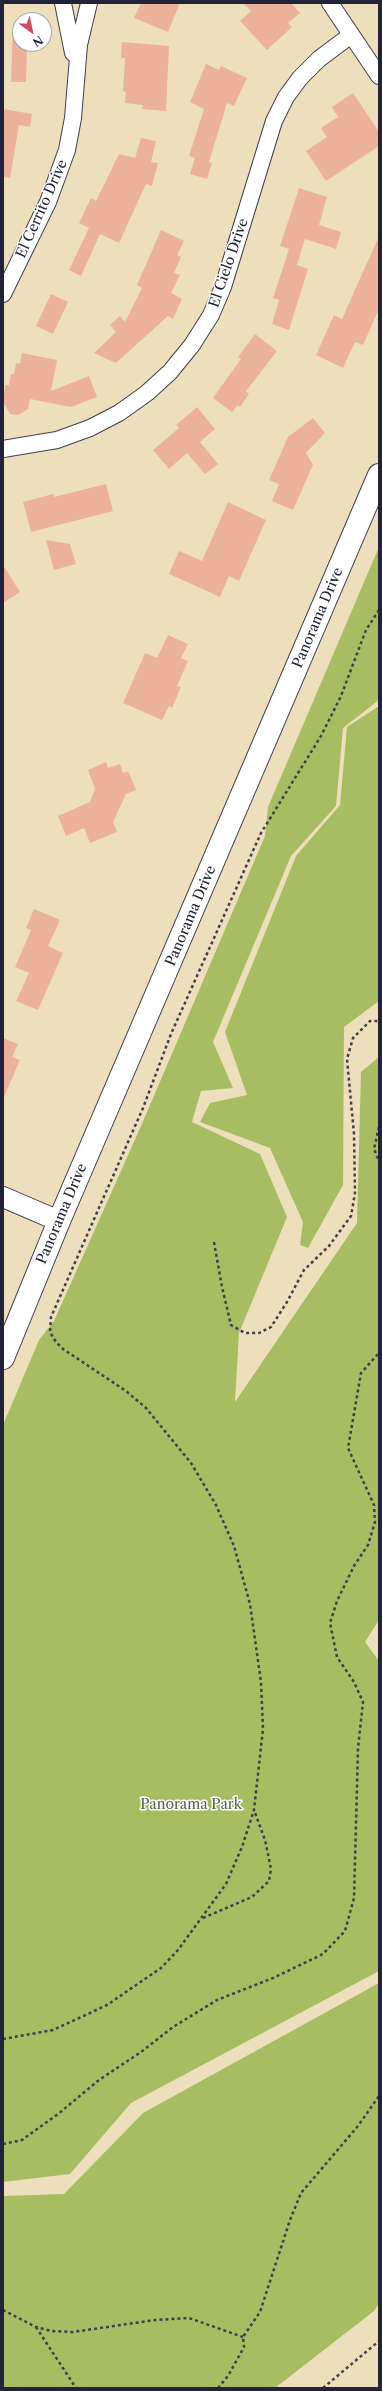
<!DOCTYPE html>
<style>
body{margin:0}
#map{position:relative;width:382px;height:2391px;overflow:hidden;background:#eddfbc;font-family:"Libre Caslon Text",serif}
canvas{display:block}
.frame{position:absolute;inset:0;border:4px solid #22223b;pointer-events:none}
.north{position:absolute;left:12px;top:12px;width:40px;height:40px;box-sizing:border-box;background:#fff;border:1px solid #a7a7b1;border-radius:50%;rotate:147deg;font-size:11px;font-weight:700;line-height:16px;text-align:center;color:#22223b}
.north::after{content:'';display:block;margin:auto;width:14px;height:18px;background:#d1495b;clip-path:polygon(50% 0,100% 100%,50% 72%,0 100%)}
</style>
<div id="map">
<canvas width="382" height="2391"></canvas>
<div class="frame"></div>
<div class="north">N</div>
</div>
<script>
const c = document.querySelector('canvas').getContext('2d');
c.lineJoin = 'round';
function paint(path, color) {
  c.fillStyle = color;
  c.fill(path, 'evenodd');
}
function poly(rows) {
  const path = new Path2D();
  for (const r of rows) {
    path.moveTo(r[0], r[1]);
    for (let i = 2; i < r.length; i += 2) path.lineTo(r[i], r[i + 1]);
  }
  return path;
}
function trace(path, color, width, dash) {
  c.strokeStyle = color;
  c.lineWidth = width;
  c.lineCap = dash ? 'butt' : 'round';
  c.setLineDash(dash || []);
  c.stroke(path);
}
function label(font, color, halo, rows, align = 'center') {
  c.font = font + ' "Libre Caslon Text",serif';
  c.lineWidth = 3;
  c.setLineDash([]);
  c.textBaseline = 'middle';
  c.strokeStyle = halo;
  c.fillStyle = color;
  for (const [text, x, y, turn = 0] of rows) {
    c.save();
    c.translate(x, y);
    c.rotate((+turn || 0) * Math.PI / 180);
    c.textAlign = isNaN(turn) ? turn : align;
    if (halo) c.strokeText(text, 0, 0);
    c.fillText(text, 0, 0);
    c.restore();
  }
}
paint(poly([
 [379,547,379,700,343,728,336,806,291,856,213,1042,233,1088,201,1091,192,1122,260,1154,287,1217,239,1333,235,1402,357,1223,361,1072,379,1057,379,1620,365,1642,379,1661,379,1971,131,2103,70,2174,3,2182,3,1425,39,1340,54,1321,141,1126,265,836,268,807],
 [379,706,379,1001,344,1027,343,1185,308,1248,300,1245,303,1222,270,1148,200,1122,210,1103,247,1095,225,1032,296,856,340,805,347,727],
 [379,1983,379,2303,374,2311,275,2388,3,2388,3,2196,64,2194,143,2113]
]), '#a8bd61');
paint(poly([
 [141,3,180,3,168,32,134,18],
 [243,3,291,3,300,13,288,23,292,27,267,50,240,21,251,11],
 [13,22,20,38,20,44,27,49,26,82,11,82],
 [122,42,169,46,166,111,142,109,143,105,125,103,126,92,123,91,125,58,121,58],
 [206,64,219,70,221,66,247,78,234,106,227,103,209,162,212,163,207,179,190,174,195,158,189,156,204,109,190,102],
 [353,93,379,132,379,146,326,181,306,151,327,137,321,128,338,117,332,107],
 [3,109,32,114,30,127,19,125,10,178,3,177],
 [141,138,156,141,151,162,158,163,152,186,146,184,119,243,100,234,81,276,69,270,89,228,79,223,91,198,96,201,119,154,135,158],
 [299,188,327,197,319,225,341,232,336,249,305,239,297,265,308,269,289,330,272,324,279,300,273,298,289,249,280,246],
 [161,230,184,241,177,255,181,257,174,273,180,275,171,293,182,299,173,319,168,316,116,363,94,353,116,332,110,325,120,316,125,322,142,288,137,285],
 [379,236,379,309,363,345,355,342,343,368,316,355,334,315,342,319],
 [51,294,68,302,53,334,36,326],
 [255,334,277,351,246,391,249,394,240,407,238,405,232,412,213,398,241,359,238,357],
 [22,353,57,360,51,391,89,376,97,397,71,407,30,399,28,409,18,415,10,414,3,402,5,385,9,385,11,374,14,374,16,363,20,364],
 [197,407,215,429,200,442,218,464,205,474,187,453,169,469,153,450,179,428,176,425],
 [313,418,325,433,306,453,313,465,293,510,272,501,279,484,269,480,288,437],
 [106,484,113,511,31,532,23,502,53,494,54,497],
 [228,502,266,520,239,581,229,576,220,597,169,574,179,551,202,561],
 [46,540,70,544,76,564,54,570],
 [3,565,20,592,3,603],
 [168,635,188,644,181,658,188,661,177,686,181,687,172,708,169,706,162,720,123,703,145,653,157,658],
 [106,762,108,768,120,764,123,773,128,771,136,790,126,794,113,822,117,832,90,843,84,828,66,836,58,816,90,802,95,789,88,770],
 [34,909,60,920,48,946,63,953,38,1010,16,1001,29,973,15,967,31,930,26,928],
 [3,1038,18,1044,12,1057,20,1060,3,1099]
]), '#ecb299');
const minor = poly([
 [63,3,73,53],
 [330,3,379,76],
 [3,294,48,202,67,150,73,118,79,45,89,3],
 [3,449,57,440,90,428,119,413,147,393,170,372,192,345,211,315,223,287,274,121,286,97,300,78,319,59,351,35]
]);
const tertiary = poly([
 [3,1197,59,1221]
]);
const primary = poly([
 [3,1358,59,1221,379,475]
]);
trace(minor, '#403e4e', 18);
trace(tertiary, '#403e4e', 22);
trace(primary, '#403e4e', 24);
trace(poly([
 [379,1127,374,1149,379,1161],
 [214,1242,222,1287,231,1325,245,1333,259,1333,271,1327,287,1302,304,1270,329,1246,351,1216,355,1193,354,1134,347,1059,353,1038,370,1021,379,1021],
 [203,1918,252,1897,269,1881,271,1869,265,1840,254,1810],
 [3,2039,53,2030,107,2005,161,1968,178,1950,226,1884,242,1847,254,1810,263,1729,261,1682,250,1604,234,1546,216,1505,191,1463,146,1408,126,1391,63,1349,56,1342,50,1332,51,1317,143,1108,171,1034,261,833,321,736,341,696,366,630,379,610],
 [3,2144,22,2140,58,2114,99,2080,141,2052,173,2027,217,2000,273,1978,323,1954,345,1931,354,1898,358,1748,363,1702,354,1682,337,1657,330,1623,337,1601,354,1566,368,1545,375,1522,374,1505,348,1448,361,1373,379,1353],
 [3,2310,36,2327,51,2331,73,2332,155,2320,189,2318,243,2337],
 [36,2327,76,2388],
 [218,2388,228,2376,244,2347,243,2337,260,2312,290,2220,301,2193,358,2126,379,2096],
 [323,2388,379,2341]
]), '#403e4e', 2.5, [3, 3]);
trace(minor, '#fff', 16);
trace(tertiary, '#fff', 20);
trace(primary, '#fff', 22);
label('14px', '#22223b', '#fff', [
 ["El Cerrito Drive",42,209,-66],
 ["El Cielo Drive",229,263,-71],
 ["Panorama Drive",318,618,-67],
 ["Panorama Drive",191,916,-67],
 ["Panorama Drive",62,1214,-67]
]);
label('14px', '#58604a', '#fff', [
 ["Panorama Park",191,1805]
]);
</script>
